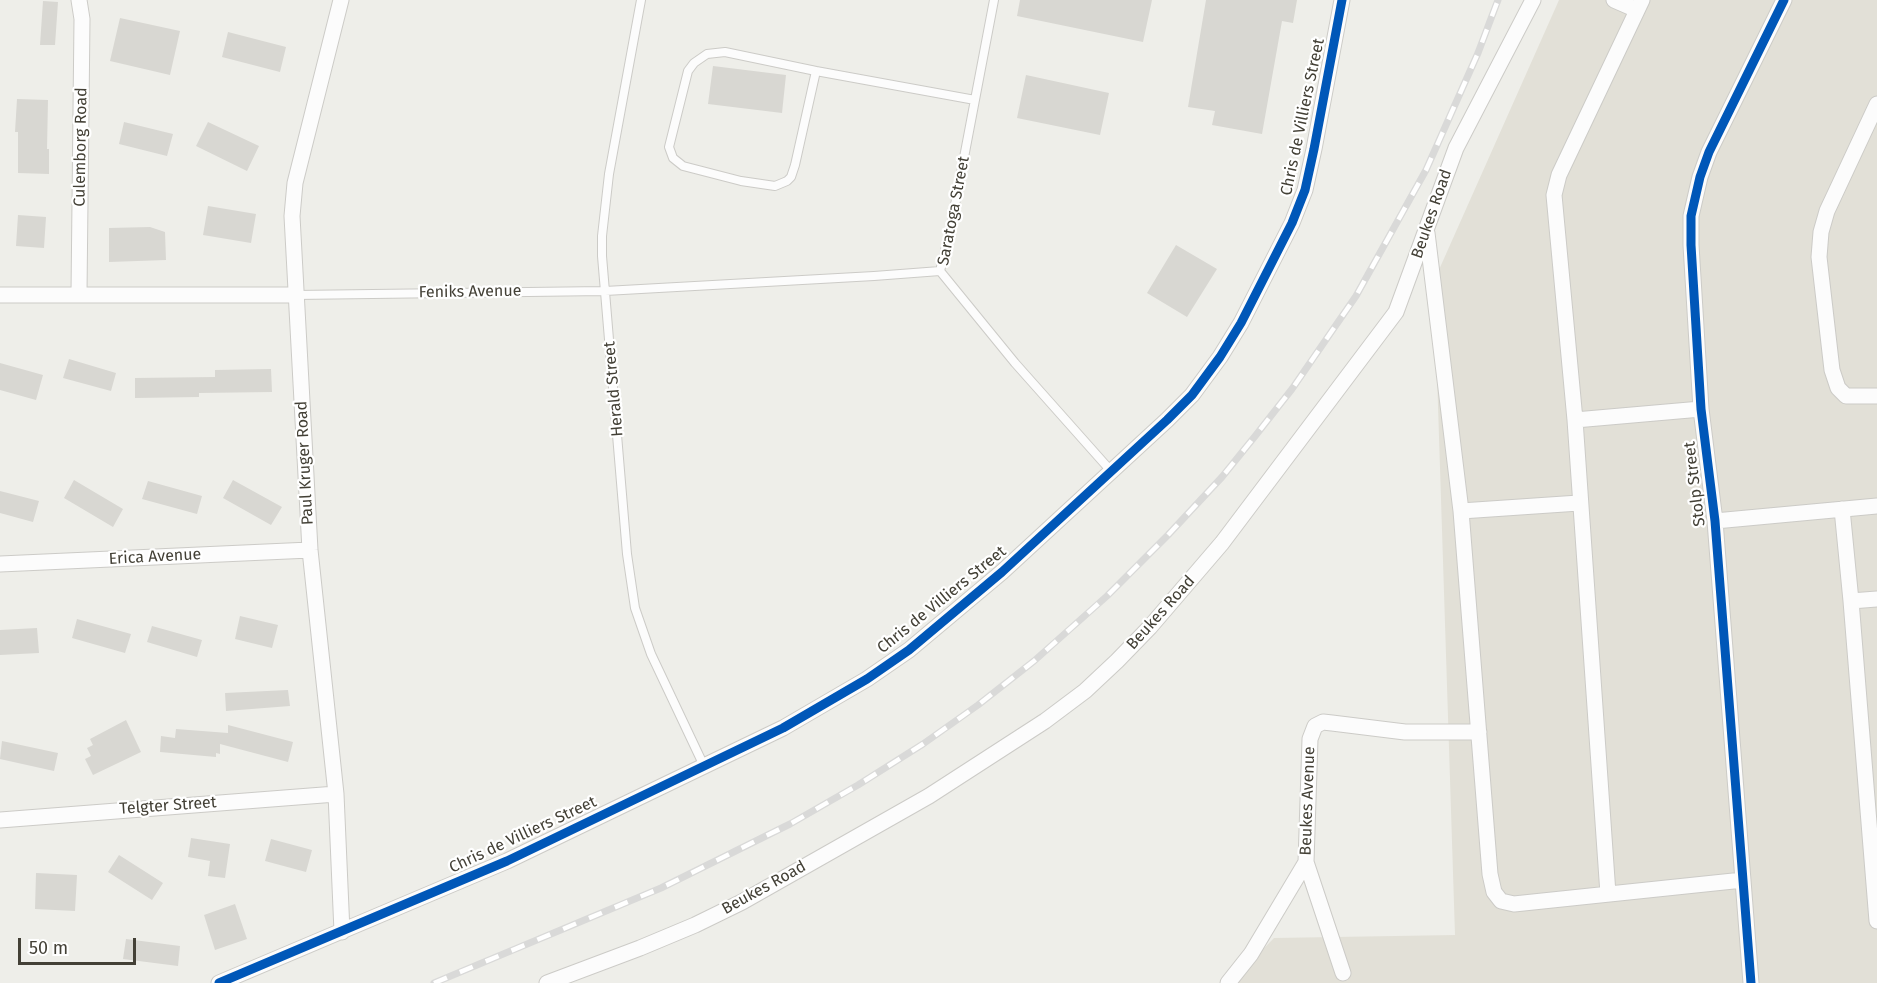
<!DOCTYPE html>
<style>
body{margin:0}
#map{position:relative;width:1877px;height:983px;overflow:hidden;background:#eeeee9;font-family:"Fira Sans",sans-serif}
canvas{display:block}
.scale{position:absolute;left:18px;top:938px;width:118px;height:27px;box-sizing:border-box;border:3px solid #434036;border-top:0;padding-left:8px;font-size:18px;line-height:21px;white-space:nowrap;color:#434036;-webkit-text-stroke:4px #fff;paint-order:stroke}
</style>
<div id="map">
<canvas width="1877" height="983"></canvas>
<div class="scale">50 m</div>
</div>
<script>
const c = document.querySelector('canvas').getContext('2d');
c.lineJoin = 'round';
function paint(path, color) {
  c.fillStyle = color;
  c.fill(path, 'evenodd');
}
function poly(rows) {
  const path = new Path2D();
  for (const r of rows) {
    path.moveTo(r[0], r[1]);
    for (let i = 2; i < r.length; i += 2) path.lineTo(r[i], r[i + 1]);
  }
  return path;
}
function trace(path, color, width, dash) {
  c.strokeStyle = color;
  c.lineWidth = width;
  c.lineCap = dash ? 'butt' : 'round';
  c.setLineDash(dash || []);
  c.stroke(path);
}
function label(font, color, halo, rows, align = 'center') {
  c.font = font + ' "Fira Sans",sans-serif';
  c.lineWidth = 4.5;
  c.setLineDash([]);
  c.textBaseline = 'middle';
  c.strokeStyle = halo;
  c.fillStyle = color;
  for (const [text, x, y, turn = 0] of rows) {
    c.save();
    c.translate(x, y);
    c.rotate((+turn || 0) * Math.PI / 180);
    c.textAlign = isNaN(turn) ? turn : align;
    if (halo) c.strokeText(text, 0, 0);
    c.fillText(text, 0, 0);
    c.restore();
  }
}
paint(poly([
 [1559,0,1877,0,1877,983,1230,983,1274,938,1455,935,1434,281]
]), '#e2e0d7');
paint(poly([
 [1020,0,1152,0,1143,42,1017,16],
 [1206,0,1297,0,1293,23,1282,21,1262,134,1212,125,1215,111,1188,107],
 [43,1,58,2,55,45,40,45],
 [120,18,180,31,170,75,110,61],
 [228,32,286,47,280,72,222,57],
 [713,66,786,75,782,113,708,104],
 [1026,75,1109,93,1100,135,1017,118],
 [17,99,48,100,47,149,49,149,49,174,18,173,18,132,15,132],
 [124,122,173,134,167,156,119,144],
 [208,122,259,146,247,171,196,146],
 [208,206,256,214,251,243,203,235],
 [18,215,46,217,44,248,16,246],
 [150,227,165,232,166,260,109,262,109,228],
 [1176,245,1217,269,1187,317,1147,293],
 [69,359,116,373,111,391,63,378],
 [0,363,43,375,36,400,0,390],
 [271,369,272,392,199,393,199,397,135,398,135,378,215,377,215,370],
 [74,480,123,509,113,527,64,498],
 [233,480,282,507,271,525,223,498],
 [148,481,202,496,197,514,142,499],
 [0,491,39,501,33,522,0,513],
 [240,616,278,625,272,648,235,639],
 [77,619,131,634,125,653,72,638],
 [152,626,202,640,197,657,147,642],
 [37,628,39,653,0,655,0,630],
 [288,690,290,706,226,711,225,693],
 [126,720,141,752,93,775,85,759,91,756,87,748,93,745,90,739],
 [228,725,293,742,288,762,220,744,220,754,216,753,216,757,160,752,161,736,175,738,176,729,228,733],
 [2,741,58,753,54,771,0,759],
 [191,838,230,844,225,878,208,876,210,861,188,857],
 [271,839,312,850,306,872,265,861],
 [119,855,163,883,152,900,108,872],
 [36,873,77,875,75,911,35,909],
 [235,904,247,939,215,950,204,915],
 [126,939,180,946,178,966,123,959]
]), '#d8d7d2');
const service = poly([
 [641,0,609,174,602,236,602,256,627,554,635,608,651,654,704,766],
 [816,71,795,165,791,177,787,181,775,186,741,181,683,166,673,158,669,147,688,71,694,63,707,54,725,52,816,71,975,100],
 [940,271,950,231,994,0],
 [940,271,1015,363,1111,471],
 [295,295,605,291,874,276,940,271]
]);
const minor = poly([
 [341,0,295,183,292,216,310,550,336,794,342,932],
 [1614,0,1637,10],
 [1877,104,1827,211,1821,232,1819,257,1832,370,1838,388,1846,396,1877,396],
 [1427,233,1461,511,1490,874,1494,892,1501,901,1514,904,1743,880],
 [79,293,82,19,79,0],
 [0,295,295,295],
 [1575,420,1701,409],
 [1842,509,1851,601,1877,921],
 [1461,511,1579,503],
 [1715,521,1877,506],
 [0,564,310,550],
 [1851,601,1877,599],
 [0,820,336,794],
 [1306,862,1343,973],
 [1608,894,1575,420,1554,195,1559,175,1642,0],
 [219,983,507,861,783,728,867,679,909,650,1002,572,1167,420,1192,395,1220,357,1241,323,1292,223,1305,190,1314,149,1342,0],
 [547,983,640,948,695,925,742,902,929,796,1045,721,1085,691,1117,661,1150,627,1222,543,1396,312,1456,148,1533,0],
 [1228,983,1251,954,1306,862,1310,739,1315,726,1323,722,1332,723,1405,732,1479,732],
 [1751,983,1715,521,1701,409,1691,245,1691,216,1700,177,1709,152,1784,0]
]);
trace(service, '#cccbc7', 10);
trace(minor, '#cccbc7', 17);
trace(service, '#fcfcfc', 8);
trace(minor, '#fcfcfc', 15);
const rail = poly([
 [434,983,661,888,790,824,858,785,923,744,978,705,1034,661,1107,596,1168,535,1222,477,1256,435,1292,389,1356,296,1426,170,1478,53,1498,0]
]);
trace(rail, '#d9d9d8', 7);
trace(rail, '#fff', 4.5, [14]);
trace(poly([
 [219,983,507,861,783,728,867,679,909,650,1002,572,1167,420,1192,395,1220,357,1241,323,1292,223,1305,190,1314,149,1342,0],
 [1751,983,1715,521,1701,409,1691,245,1691,216,1700,177,1709,152,1784,0]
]), '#0057b8', 9);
label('16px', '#434036', '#fff', [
 ["Chris de Villiers Street",1303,117,-78],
 ["Culemborg Road",81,147,-89],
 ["Saratoga Street",954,211,-79],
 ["Beukes Road",1432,214,-71],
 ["Feniks Avenue",470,292,-1],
 ["Herald Street",614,389,-95],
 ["Paul Kruger Road",305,463,-93],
 ["Stolp Street",1695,484,-97],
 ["Erica Avenue",155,557,-3],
 ["Chris de Villiers Street",942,600,-39],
 ["Beukes Road",1161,613,-48],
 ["Beukes Avenue",1308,801,-88],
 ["Telgter Street",168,806,-4],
 ["Chris de Villiers Street",523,835,-25],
 ["Beukes Road",764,888,-29]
]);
</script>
